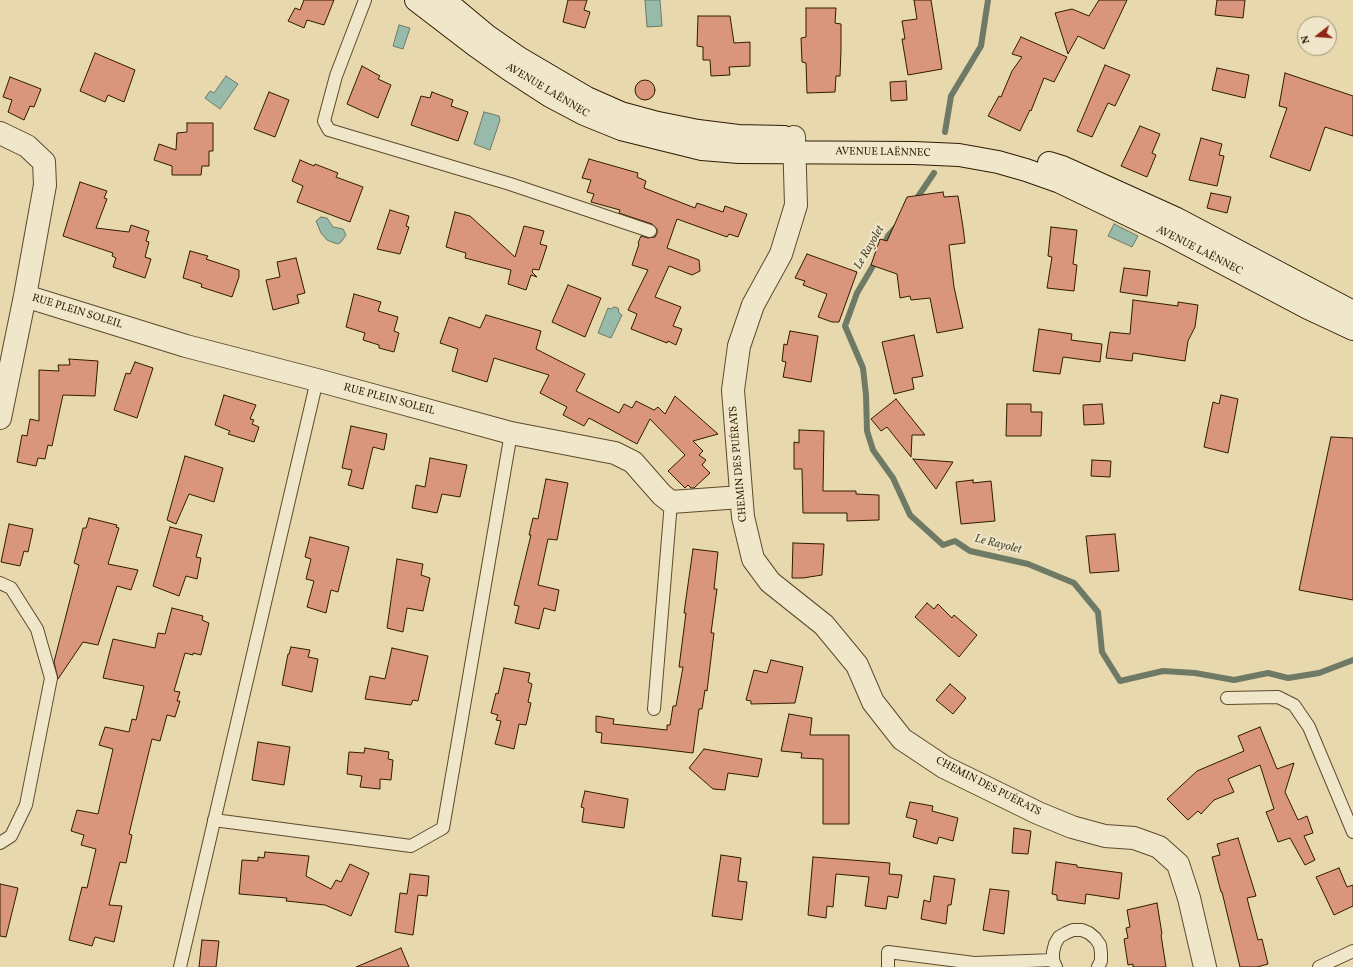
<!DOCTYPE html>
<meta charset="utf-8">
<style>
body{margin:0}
#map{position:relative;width:1353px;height:967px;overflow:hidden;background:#e8d8ae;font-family:Vollkorn,serif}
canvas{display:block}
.north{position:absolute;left:1297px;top:16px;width:40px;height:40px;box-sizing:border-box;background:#f0e6ca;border:1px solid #a39579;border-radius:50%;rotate:253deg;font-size:11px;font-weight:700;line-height:16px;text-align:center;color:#301b00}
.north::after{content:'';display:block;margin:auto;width:14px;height:18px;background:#8f2418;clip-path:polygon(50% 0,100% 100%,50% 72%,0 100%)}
</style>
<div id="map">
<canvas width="1353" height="967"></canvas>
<div class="north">N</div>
</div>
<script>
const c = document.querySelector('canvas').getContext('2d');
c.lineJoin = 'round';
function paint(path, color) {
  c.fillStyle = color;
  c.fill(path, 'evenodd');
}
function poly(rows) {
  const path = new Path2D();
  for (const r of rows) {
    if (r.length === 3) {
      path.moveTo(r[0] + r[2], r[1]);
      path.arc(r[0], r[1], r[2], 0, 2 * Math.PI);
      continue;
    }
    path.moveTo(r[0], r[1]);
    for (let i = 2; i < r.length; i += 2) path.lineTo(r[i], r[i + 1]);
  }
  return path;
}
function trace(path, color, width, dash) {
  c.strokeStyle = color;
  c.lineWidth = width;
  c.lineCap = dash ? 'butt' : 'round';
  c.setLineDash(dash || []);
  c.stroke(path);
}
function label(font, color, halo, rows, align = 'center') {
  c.font = font + ' Vollkorn,serif';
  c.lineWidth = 4;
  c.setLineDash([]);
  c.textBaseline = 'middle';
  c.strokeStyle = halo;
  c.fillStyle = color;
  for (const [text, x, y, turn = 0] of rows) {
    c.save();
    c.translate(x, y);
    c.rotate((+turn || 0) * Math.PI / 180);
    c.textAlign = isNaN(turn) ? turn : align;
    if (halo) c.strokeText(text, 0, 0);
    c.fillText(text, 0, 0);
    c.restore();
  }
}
const water = poly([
 [645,0,660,0,662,26,647,27,645,0],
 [399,25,410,28,403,49,393,46,399,25],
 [226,76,238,84,220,109,205,98,210,91,214,93,226,76],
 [484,112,499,116,500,120,490,150,474,144,484,112],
 [321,217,327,218,333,227,343,229,346,235,341,242,338,244,332,242,327,240,321,233,316,221,321,217],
 [1114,224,1138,236,1132,247,1108,236,1114,224],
 [614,307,618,308,619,313,622,315,611,338,598,333,608,308,611,309,614,307]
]);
paint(water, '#97baaa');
trace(water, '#6e7a66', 1);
trace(poly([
 [945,132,951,96,981,46,988,0],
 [915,201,934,173],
 [883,247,888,236,895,228],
 [877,259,857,293,845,326,863,368,866,395,867,431,873,450,893,478,910,515,943,545,955,541,970,551,1028,564,1074,583,1098,612,1102,652,1120,681,1163,671,1195,673,1234,680,1268,673,1288,678,1319,673,1353,660]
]), '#6e7a66', 6);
const building = poly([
 [304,0,334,0,324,25,307,20,304,28,288,21,295,8,300,10,304,0],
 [568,0,587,0,584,10,590,12,585,28,563,22,568,0],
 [914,0,931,0,942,69,908,75,902,39,905,39,902,21,917,19,914,0],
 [1099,0,1127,0,1104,49,1078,36,1068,54,1055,13,1072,9,1089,16,1099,0],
 [1217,0,1245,0,1243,18,1215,15,1217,0],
 [806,8,836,8,835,23,841,24,841,50,840,76,836,76,835,92,807,93,806,63,802,62,801,38,806,37,806,8],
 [698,16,730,16,734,43,750,42,750,66,729,67,730,75,711,76,710,60,703,60,703,47,697,46,698,16],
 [1021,37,1067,57,1054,82,1044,78,1031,111,1030,110,1020,131,988,116,999,96,1001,97,1012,71,1022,57,1012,54,1021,37],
 [95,53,135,70,124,102,108,95,105,102,80,91,95,53],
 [1105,65,1130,75,1115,106,1108,103,1092,137,1077,131,1105,65],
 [362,66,380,76,378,79,391,85,378,118,347,104,362,66],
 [1217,68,1249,75,1245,98,1212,90,1217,68],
 [1285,73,1353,96,1353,136,1325,127,1310,171,1270,157,1287,108,1279,106,1285,73],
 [10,77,41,89,34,107,30,106,24,120,8,112,12,100,3,97,10,77],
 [645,90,10],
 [906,81,907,100,891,101,890,82,906,81],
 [269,92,289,100,275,137,254,129,269,92],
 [432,92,453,100,451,106,468,112,458,141,411,125,421,96,430,98,432,92],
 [187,123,213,123,213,151,209,151,209,166,202,166,201,175,172,175,172,166,154,160,159,144,176,150,177,133,187,132,187,123],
 [1140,126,1160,134,1152,153,1156,155,1147,177,1121,166,1140,126],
 [1201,138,1222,144,1219,155,1224,156,1217,186,1189,180,1201,138],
 [589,159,638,173,637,177,646,181,644,188,695,208,697,203,723,212,725,206,747,214,738,237,729,234,727,237,677,219,667,248,699,260,700,271,692,275,669,266,655,297,681,307,673,326,682,329,676,345,668,341,667,343,631,329,637,314,628,310,648,270,632,265,639,244,638,243,641,236,648,238,655,237,657,233,657,229,652,224,619,213,620,210,591,202,594,194,587,192,591,180,582,178,589,159],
 [300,160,314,166,315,164,338,173,336,177,363,187,350,222,297,202,303,186,292,181,300,160],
 [80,182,107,191,104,198,107,199,96,228,129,232,131,225,149,231,146,241,149,242,145,257,151,259,145,278,113,267,116,258,112,256,113,253,63,236,80,182],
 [943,192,944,197,958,196,963,227,965,243,949,245,954,287,963,328,937,333,930,298,911,300,910,296,900,298,897,274,871,265,880,239,887,241,907,197,943,192],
 [1211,193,1231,197,1227,213,1207,208,1211,193],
 [390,210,409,216,406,226,409,227,400,254,377,249,390,210],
 [455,212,470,216,515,257,524,226,544,231,540,244,547,246,539,270,533,269,532,272,537,277,531,275,526,290,508,284,511,270,465,258,466,253,446,247,455,212],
 [1051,227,1077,230,1073,264,1077,265,1074,291,1047,288,1052,257,1048,256,1051,227],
 [190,251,208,256,206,259,239,270,239,277,232,297,201,287,202,284,183,278,190,251],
 [807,254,857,272,839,322,832,322,818,317,827,294,803,285,805,281,795,278,807,254],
 [296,258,305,293,297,295,299,303,273,310,266,280,280,277,277,262,296,258],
 [1124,268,1150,271,1147,296,1120,292,1124,268],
 [568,285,601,298,585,337,552,322,568,285],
 [354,294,381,302,378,311,398,317,394,331,399,333,394,352,379,348,379,345,363,340,365,333,346,327,354,294],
 [1133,300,1178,306,1178,302,1198,305,1195,327,1188,341,1185,361,1133,353,1132,361,1106,358,1110,332,1130,334,1133,300],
 [486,315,541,331,536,349,585,374,576,391,619,413,624,404,632,408,636,401,654,410,658,407,665,414,675,396,718,434,693,441,703,451,699,455,706,460,702,465,710,473,694,488,691,488,688,485,685,488,668,471,685,455,650,419,637,444,589,418,584,426,563,415,567,407,540,393,549,375,494,358,487,382,452,371,458,349,440,343,449,317,480,328,486,315],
 [1039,329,1072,334,1071,340,1102,344,1100,362,1063,357,1060,374,1033,371,1039,329],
 [790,331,818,336,811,382,783,377,786,362,782,361,784,344,787,345,790,331],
 [914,335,923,376,912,378,914,389,894,394,882,342,914,335],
 [69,359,98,361,95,396,63,395,52,446,48,445,45,459,38,458,36,466,17,462,22,435,27,436,30,419,39,421,39,370,59,371,58,365,70,365,69,359],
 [135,362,153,368,137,418,114,410,126,373,130,374,135,362],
 [224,395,256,405,250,419,254,420,252,424,259,427,254,442,228,434,230,431,215,425,224,395],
 [1221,395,1238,399,1228,453,1204,447,1213,402,1219,404,1221,395],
 [896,399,925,435,912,435,911,457,887,427,881,431,871,419,896,399],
 [1007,404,1031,404,1031,412,1042,412,1041,436,1006,436,1007,404],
 [1102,404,1104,424,1084,425,1083,405,1102,404],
 [351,426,387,434,384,450,373,447,363,489,348,485,352,470,342,468,351,426],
 [799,430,824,431,823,491,856,491,856,494,879,495,879,520,847,521,847,513,803,513,802,469,794,469,794,442,799,443,799,430],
 [1331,437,1353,438,1353,600,1299,590,1331,437],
 [185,456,223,468,214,502,189,494,176,524,167,520,185,456],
 [430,458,467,465,460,497,442,494,437,513,412,508,416,485,425,487,430,458],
 [913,459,953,462,936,489,913,459],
 [1092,460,1111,461,1110,477,1091,476,1092,460],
 [546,479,568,483,557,540,548,539,538,585,559,590,555,611,544,608,539,629,515,623,519,606,514,605,531,535,529,535,533,518,538,519,546,479],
 [973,480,973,483,991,481,995,521,961,524,956,482,973,480],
 [89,518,117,525,116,527,119,528,108,564,138,570,131,590,117,586,98,645,83,642,58,679,54,662,79,565,74,563,78,548,83,528,86,528,89,518],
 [9,524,33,529,28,552,24,551,20,566,1,562,9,524],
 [170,527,202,535,196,557,201,558,197,579,186,576,179,596,153,586,170,527],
 [1115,534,1119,571,1090,573,1086,536,1115,534],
 [310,537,349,547,338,592,331,590,326,613,307,607,314,581,306,579,311,559,305,557,310,537],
 [793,543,824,544,822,575,803,578,792,578,793,543],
 [693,549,718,552,714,589,717,589,711,633,714,633,707,691,705,690,702,709,699,709,693,753,643,747,601,743,602,733,596,732,596,716,614,719,613,724,667,730,667,725,670,725,673,706,676,706,683,667,679,667,686,613,684,613,693,549],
 [397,559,423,564,421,575,430,578,423,611,407,608,403,632,387,628,397,559],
 [927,603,934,609,938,604,952,618,954,615,977,635,959,657,915,617,927,603],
 [172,608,203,616,202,620,209,623,201,655,193,653,193,655,185,653,174,691,180,692,177,701,180,701,175,717,167,715,160,741,152,739,129,834,132,835,126,863,120,862,109,905,122,906,114,942,95,937,92,946,69,940,82,887,87,888,96,849,81,845,84,835,71,831,77,810,98,814,113,749,99,745,105,727,129,732,132,719,136,720,144,686,103,678,113,639,155,648,158,633,165,634,172,608],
 [291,647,310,650,308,657,318,659,312,692,282,685,288,654,289,654,291,647],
 [392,648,428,656,418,701,413,700,411,705,365,699,370,676,385,679,392,648],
 [771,660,803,667,795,703,751,704,751,701,746,700,754,670,767,673,771,660],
 [504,668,530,673,528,682,532,684,528,702,531,703,526,725,519,724,514,749,495,744,501,721,496,720,498,715,491,713,496,693,498,694,504,668],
 [950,684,966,698,953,714,936,700,950,684],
 [789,714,812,718,810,735,849,735,849,824,823,824,823,759,801,758,802,753,781,751,789,714],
 [1260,727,1277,769,1294,763,1285,792,1298,820,1307,816,1313,833,1304,836,1315,860,1305,865,1290,838,1278,842,1266,812,1274,809,1260,765,1228,779,1234,792,1214,800,1201,814,1198,811,1188,820,1167,799,1197,771,1244,751,1238,736,1260,727],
 [258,742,290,747,284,785,252,780,258,742],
 [365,748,389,752,388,759,393,760,391,780,380,779,380,789,360,787,362,776,347,774,349,752,364,753,365,748],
 [704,749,762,759,758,777,728,773,725,790,713,789,689,768,704,749],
 [585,791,628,799,624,828,582,822,584,808,581,807,585,791],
 [910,802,933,806,932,811,958,818,953,841,939,837,937,844,913,837,917,820,906,817,910,802],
 [1014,828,1031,831,1028,854,1012,853,1014,828],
 [1238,838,1256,896,1247,898,1258,940,1262,939,1268,964,1257,967,1240,967,1222,892,1221,892,1212,857,1220,855,1217,844,1238,838],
 [265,852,309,856,306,876,331,889,336,880,341,882,350,864,369,873,351,916,325,905,286,901,287,898,239,894,242,860,258,861,258,857,264,858,265,852],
 [721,855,741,858,738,881,747,882,742,920,712,916,721,855],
 [813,857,890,863,889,874,902,875,898,898,888,896,886,909,865,906,869,877,836,874,833,907,827,906,826,918,808,915,813,857],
 [1056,862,1077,865,1077,867,1122,873,1119,899,1086,894,1085,904,1057,900,1057,895,1052,894,1056,862],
 [1339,868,1347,887,1353,885,1353,906,1334,915,1316,877,1339,868],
 [410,874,429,876,427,896,418,895,413,935,395,932,400,893,407,894,410,874],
 [934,876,955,879,951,905,948,905,946,924,921,919,924,900,930,902,934,876],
 [0,884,18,888,6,937,0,936,0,884],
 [990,889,1009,891,1004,934,983,930,990,889],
 [1157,903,1162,934,1161,935,1166,967,1133,967,1133,964,1128,965,1124,939,1128,938,1126,928,1130,927,1127,910,1157,903],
 [202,940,219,941,216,967,199,967,202,940],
 [401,948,409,967,356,967,401,948]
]);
paint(building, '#da957d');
trace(building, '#301b00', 1);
const service = poly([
 [365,0,336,76,324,121,329,130,510,184,650,231],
 [0,583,11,588,37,629,51,678,26,805,11,836,0,843],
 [1227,698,1278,697,1294,705,1309,727,1353,832],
 [654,709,671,502],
 [214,820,411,846,443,828,511,433],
 [180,967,317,380],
 [888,967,888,952,974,963],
 [974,967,974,963,1053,960],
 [1056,967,1053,960,1053,952,1055,944,1059,937,1066,933,1073,930,1082,930,1089,933,1095,938,1100,945,1101,953,1101,961,1098,967],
 [1319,967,1353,951]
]);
const minor = poly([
 [0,133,27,146,44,162,45,185,25,296,0,418],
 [794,137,796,205,781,254,753,305,739,346,733,390,743,517,753,559,770,582,824,625,857,665,873,702,902,739,944,767,1038,813,1072,827,1105,836,1134,838,1159,847,1178,864,1189,898,1205,967],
 [25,296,186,346,317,380,511,433,615,453,633,462,662,495,671,502,741,497]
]);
const secondary = poly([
 [416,0,476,46,510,70,550,96,584,114,621,129,702,149,739,152,914,153,959,155,998,162,1026,170,1060,182,1168,234,1308,308,1353,329],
 [444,0,486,35,519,58,587,98,621,113,658,123,698,131,738,136,784,137],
 [1049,163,1062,167,1177,219,1353,312]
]);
trace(service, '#5e4a2c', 14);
trace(minor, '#5e4a2c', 24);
trace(secondary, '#301b00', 24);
trace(service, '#f0e6ca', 12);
trace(minor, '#f0e6ca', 22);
trace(secondary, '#f0e6ca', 22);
label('11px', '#301b00', '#f0e6ca', [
 ["AVENUE LAËNNEC",547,91,31],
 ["AVENUE LAËNNEC",883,153,1],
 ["AVENUE LAËNNEC",1199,251,27],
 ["RUE PLEIN SOLEIL",77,312,17],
 ["RUE PLEIN SOLEIL",389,400,15],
 ["CHEMIN DES PUÉRATS",739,464,-95],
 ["CHEMIN DES PUÉRATS",988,787,27]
]);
label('italic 12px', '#4f4b33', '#f0e6ca', [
 ["Le Rayolet",870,248,-60],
 ["Le Rayolet",998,545,14]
]);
</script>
